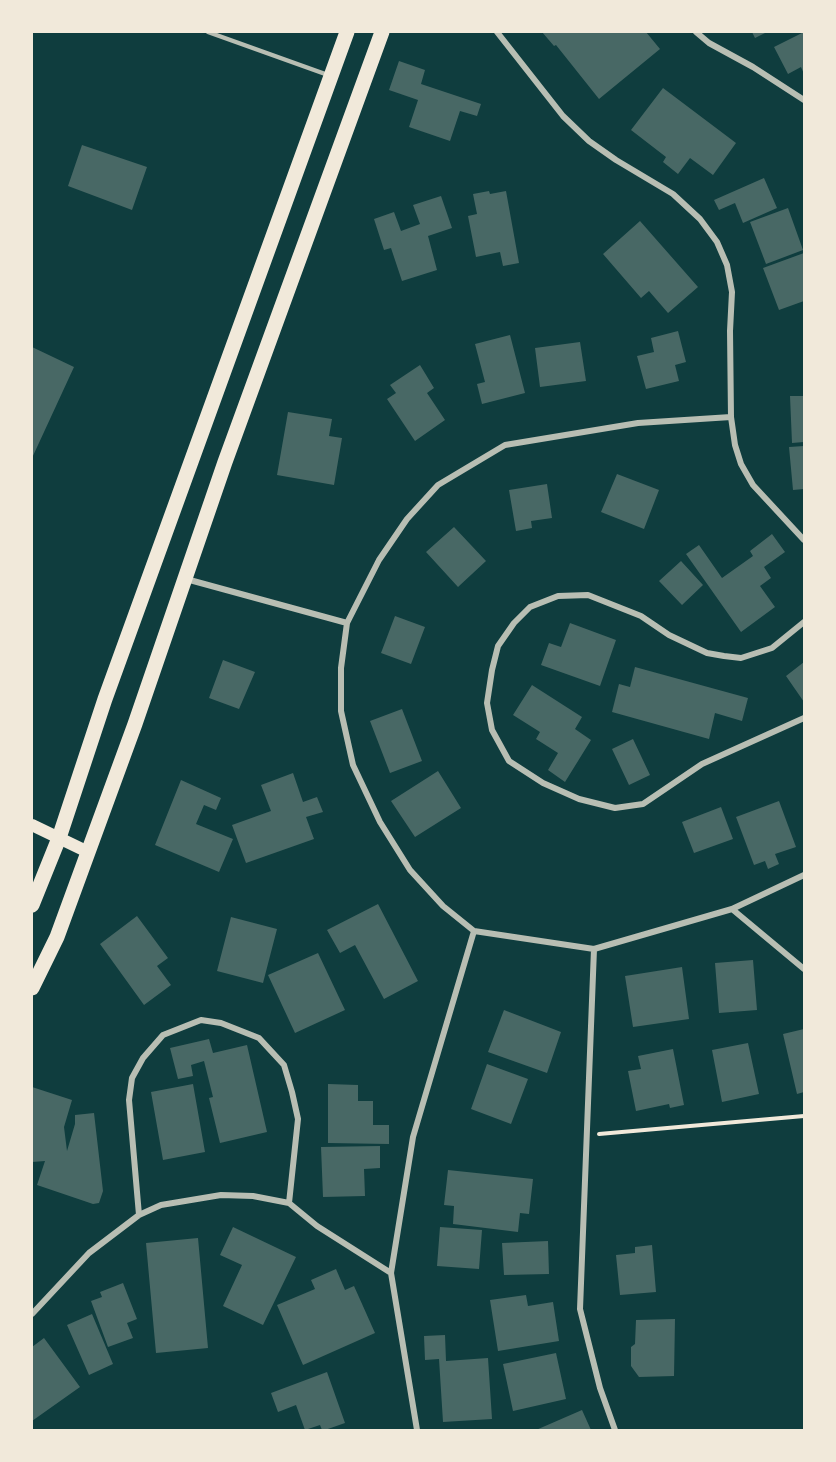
<!DOCTYPE html>
<style>
body{margin:0}
#map{position:relative;width:836px;height:1462px;overflow:hidden;background:#0f3d3e;font-family:Commissioner,sans-serif}
canvas{display:block}
.frame{position:absolute;inset:0;border:33px solid #f1e9da;pointer-events:none}
</style>
<div id="map">
<canvas width="836" height="1462"></canvas>
<div class="frame"></div>
</div>
<script>
const c = document.querySelector('canvas').getContext('2d');
c.lineJoin = 'round';
function paint(path, color) {
  c.fillStyle = color;
  c.fill(path, 'evenodd');
}
function poly(rows) {
  const path = new Path2D();
  for (const r of rows) {
    path.moveTo(r[0], r[1]);
    for (let i = 2; i < r.length; i += 2) path.lineTo(r[i], r[i + 1]);
  }
  return path;
}
function trace(path, color, width, dash) {
  c.strokeStyle = color;
  c.lineWidth = width;
  c.lineCap = dash ? 'butt' : 'round';
  c.setLineDash(dash || []);
  c.stroke(path);
}
paint(poly([
 [542,32,646,32,660,49,599,99,556,45,554,46],
 [752,32,767,32,755,38],
 [804,32,804,74,801,67,788,74,774,47],
 [399,61,425,70,421,84,481,104,477,116,460,111,450,141,409,127,418,100,389,90],
 [663,88,736,143,713,175,690,158,678,174,663,162,666,157,631,130],
 [82,145,147,167,132,210,68,186],
 [764,178,777,208,743,223,735,203,719,210,714,200],
 [489,191,490,194,506,191,519,263,503,266,500,252,476,257,468,216,477,214,473,194],
 [441,196,452,228,428,236,437,270,402,281,391,248,384,250,374,219,394,212,401,231,420,224,413,205],
 [788,208,803,250,766,264,750,222],
 [640,221,698,287,668,313,649,291,641,298,603,254],
 [804,253,804,301,779,310,763,268],
 [678,331,686,362,675,365,679,381,646,389,637,356,654,352,651,338],
 [510,335,525,393,482,404,477,384,485,382,475,344],
 [580,342,586,381,540,387,535,348],
 [32,347,74,367,32,458],
 [420,365,434,388,427,393,445,420,415,441,387,399,396,393,390,385],
 [790,396,804,396,804,442,792,443],
 [288,412,332,419,329,436,342,438,334,485,277,475],
 [804,446,804,489,793,490,789,447],
 [617,474,659,490,644,529,601,512],
 [547,484,552,518,531,521,532,528,516,531,509,490],
 [454,527,486,561,458,587,426,552],
 [772,534,785,552,764,567,771,578,760,586,775,607,741,632,686,554,699,545,722,578,753,556,750,551],
 [681,561,703,585,682,605,659,581],
 [395,616,425,627,411,664,381,653],
 [570,623,616,640,600,686,541,665,549,643,561,647],
 [223,660,255,672,239,709,209,698],
 [804,662,804,702,786,676],
 [635,667,748,698,742,721,715,713,709,739,612,712,619,684,630,687],
 [532,685,582,717,575,729,591,740,565,782,548,770,558,753,536,739,540,732,513,715],
 [402,709,422,761,390,773,370,721],
 [633,739,650,775,629,785,612,749],
 [438,771,461,808,415,837,391,801],
 [293,773,303,802,317,797,323,812,306,817,314,839,246,863,232,825,271,811,261,785],
 [181,780,221,798,216,810,204,805,196,824,233,839,219,872,155,845],
 [779,801,796,847,775,854,779,864,768,869,765,861,754,865,736,817],
 [721,807,733,839,694,853,682,822],
 [378,904,418,981,384,999,355,945,340,953,327,930],
 [137,916,168,958,157,966,171,985,144,1005,100,944],
 [231,917,277,929,263,983,217,971],
 [318,953,345,1010,295,1033,268,975],
 [753,960,757,1010,719,1013,715,963],
 [682,967,689,1019,633,1027,625,976],
 [504,1010,561,1032,547,1073,488,1052],
 [804,1029,804,1092,797,1094,783,1034],
 [209,1039,213,1053,247,1045,267,1132,220,1143,209,1098,213,1097,204,1061,191,1065,193,1076,178,1079,170,1048],
 [748,1043,759,1094,722,1102,712,1050],
 [673,1049,684,1105,670,1108,669,1104,636,1111,628,1071,641,1069,638,1056],
 [487,1064,528,1079,511,1124,471,1109],
 [193,1084,205,1152,163,1160,151,1092],
 [328,1084,358,1085,358,1101,373,1101,373,1125,389,1125,389,1144,328,1143],
 [32,1087,72,1100,64,1127,67,1151,75,1124,75,1115,94,1113,103,1191,99,1203,93,1204,37,1185,45,1161,32,1162],
 [380,1146,380,1168,364,1169,365,1196,323,1197,321,1147],
 [448,1170,533,1179,529,1214,520,1213,518,1232,453,1224,454,1206,444,1205],
 [233,1227,296,1257,263,1325,223,1306,242,1265,220,1255],
 [440,1227,482,1230,479,1269,437,1266],
 [198,1238,208,1348,156,1353,146,1243],
 [548,1241,549,1274,504,1275,502,1243],
 [652,1245,656,1292,620,1295,616,1255,635,1253,635,1247],
 [336,1269,345,1290,354,1286,375,1333,303,1365,277,1305,315,1289,311,1280],
 [123,1283,137,1319,127,1323,133,1338,108,1347,91,1301,102,1297,100,1292],
 [526,1295,528,1306,553,1302,559,1341,498,1351,490,1300],
 [92,1314,113,1364,89,1375,67,1325],
 [675,1319,674,1376,639,1377,631,1366,631,1347,635,1344,636,1320],
 [445,1335,446,1361,488,1358,492,1419,443,1422,439,1359,425,1360,424,1336],
 [44,1338,80,1387,32,1421,32,1347],
 [556,1353,566,1399,513,1411,503,1364],
 [327,1372,345,1423,325,1430,322,1430,320,1425,305,1430,296,1405,278,1412,271,1393],
 [582,1410,591,1430,536,1430]
]), '#486865');
trace(poly([
 [599,1134,804,1116]
]), '#f1e9da', 4);
trace(poly([
 [208,32,328,75]
]), '#b8beb3', 4.5);
trace(poly([
 [497,32,563,116,589,141,616,160,673,194,700,219,717,242,727,265,732,292,730,331,731,417,735,445,741,464,753,485,804,540],
 [696,32,709,43,753,67,804,100],
 [731,417,638,423,505,445,438,485,407,519,379,560,347,623,341,668,341,711,353,765,380,822,410,870,443,906,474,931,594,949,732,909,804,875],
 [186,579,347,623],
 [804,622,772,648,741,658,724,656,707,653,669,635,641,616,588,595,558,596,530,607,514,623,498,646,492,670,487,703,492,730,509,761,543,783,579,799,615,808,643,804,702,764,804,718],
 [732,909,804,969],
 [594,949,580,1309,600,1388,615,1430],
 [139,1215,129,1100,132,1078,143,1058,163,1035,201,1020,221,1023,259,1038,284,1065,292,1092,298,1119,289,1203],
 [32,1314,89,1253,139,1215,161,1205,221,1195,253,1196,289,1203,317,1226,391,1273],
 [417,1430,391,1273,413,1137,474,931]
]), '#b8beb3', 6);
trace(poly([
 [32,825,88,852]
]), '#f1e9da', 12);
trace(poly([
 [32,905,59,838,105,699,347,32],
 [32,988,57,937,135,724,225,462,382,32]
]), '#f1e9da', 15);
</script>
